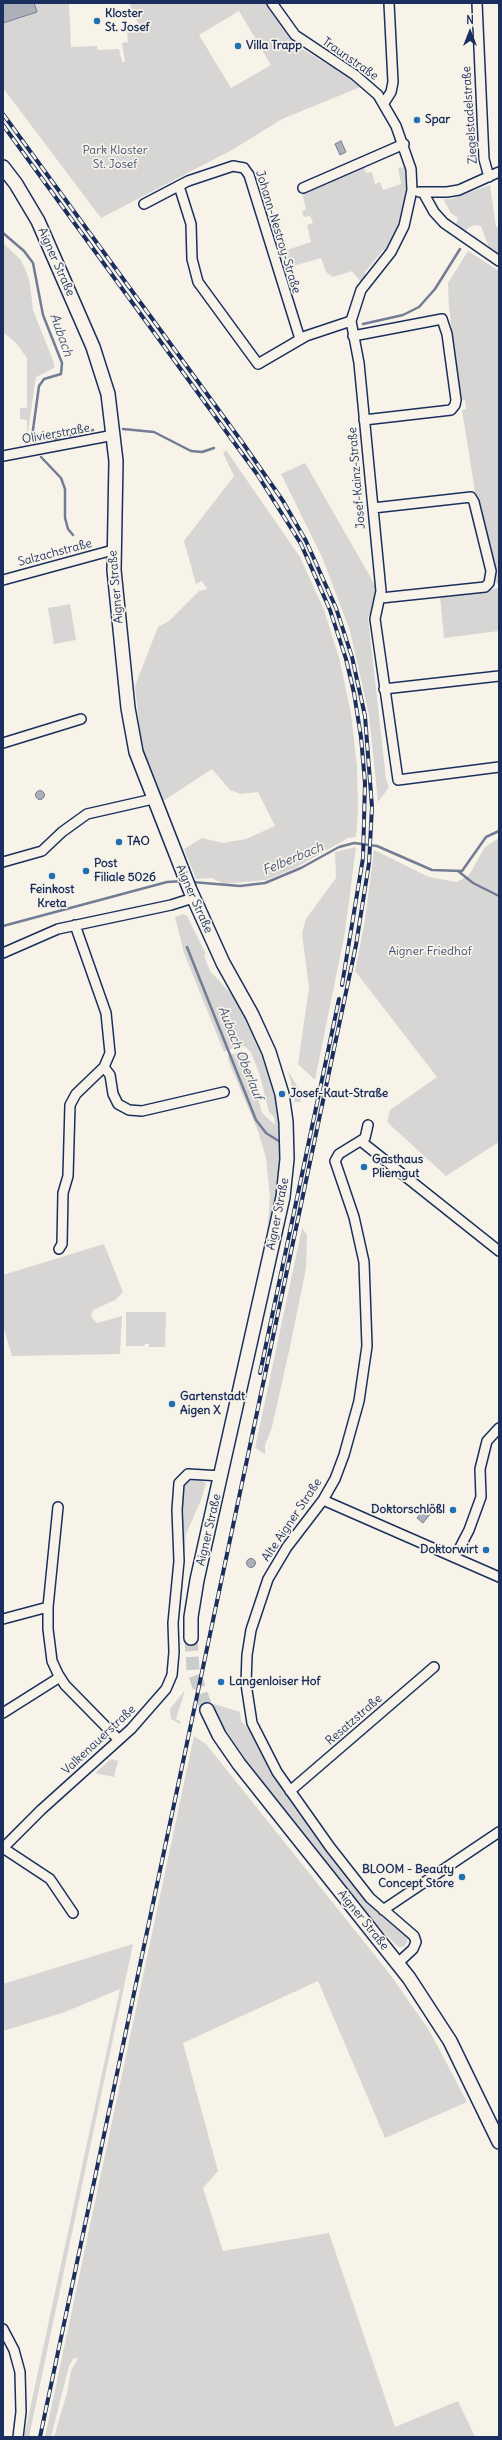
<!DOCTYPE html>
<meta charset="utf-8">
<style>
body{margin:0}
#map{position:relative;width:502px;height:2440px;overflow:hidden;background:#f7f3e8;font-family:Delius,sans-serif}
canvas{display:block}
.frame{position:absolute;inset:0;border:4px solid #1b2f5e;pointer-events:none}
.north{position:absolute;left:450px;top:12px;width:40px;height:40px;-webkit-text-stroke:3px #f7f3e8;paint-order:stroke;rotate:0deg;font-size:11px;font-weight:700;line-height:16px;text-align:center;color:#1b2f5e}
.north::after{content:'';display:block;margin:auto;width:14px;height:18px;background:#1b2f5e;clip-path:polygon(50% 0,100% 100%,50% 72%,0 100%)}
</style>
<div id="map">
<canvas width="502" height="2440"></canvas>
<div class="frame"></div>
<div class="north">N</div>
</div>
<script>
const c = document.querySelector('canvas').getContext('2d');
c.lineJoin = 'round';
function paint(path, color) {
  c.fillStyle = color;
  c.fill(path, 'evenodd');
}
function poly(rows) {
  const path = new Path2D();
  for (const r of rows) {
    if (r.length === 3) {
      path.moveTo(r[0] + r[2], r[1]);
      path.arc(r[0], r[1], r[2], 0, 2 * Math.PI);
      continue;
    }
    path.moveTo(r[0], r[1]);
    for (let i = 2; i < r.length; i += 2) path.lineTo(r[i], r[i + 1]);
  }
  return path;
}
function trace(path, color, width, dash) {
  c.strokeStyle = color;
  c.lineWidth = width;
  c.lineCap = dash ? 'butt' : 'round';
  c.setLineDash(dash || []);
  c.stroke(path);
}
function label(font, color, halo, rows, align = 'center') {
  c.font = font + ' Delius,sans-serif';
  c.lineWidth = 3.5;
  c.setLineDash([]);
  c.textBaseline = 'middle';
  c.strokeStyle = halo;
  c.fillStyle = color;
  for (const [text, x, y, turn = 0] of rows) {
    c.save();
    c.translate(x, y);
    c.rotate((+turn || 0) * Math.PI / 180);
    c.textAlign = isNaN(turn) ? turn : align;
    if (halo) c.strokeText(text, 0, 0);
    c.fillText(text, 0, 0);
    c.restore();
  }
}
paint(poly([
 [3,3,69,3,71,47,97,46,98,50,119,49,122,62,125,62,122,43,128,42,127,28,140,27,129,3,266,3,291,39,304,50,363,86,282,119,232,150,101,218,3,88],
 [239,11,271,65,231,88,199,35],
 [364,166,366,173,372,172,375,184,380,182,383,190,401,184,398,168,408,167,410,183,407,212,388,253,383,250,365,272,366,280,361,282,352,271,333,277,326,272,321,258,286,268,281,252,311,242,307,225,313,223,310,216,304,217,302,212,306,209,302,193],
 [490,185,496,227,499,227,499,256,490,251,481,226,474,225,468,228,465,233,455,227,458,218,451,213,443,199,451,199],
 [3,243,21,260,26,271,30,283,33,310,54,363,54,368,36,377,27,438,27,420,20,419,20,408,27,408,27,358,16,343,3,332],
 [468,251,499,271,499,586,496,582,481,509,475,491,462,410,466,409,465,400,461,400,449,308,448,283],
 [226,450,300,557,324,610,340,661,351,714,357,766,358,811,356,837,348,838,295,868,266,880,223,884,212,878,196,879,184,849,202,838,223,843,246,839,275,826,258,792,241,794,230,790,212,769,160,803,142,749,135,686,158,627,169,621,199,591,207,589,202,581,196,584,184,541,234,476,223,453],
 [305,463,375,585,376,601,373,611,368,617,386,779,389,787,378,802,369,715,350,631,322,557,281,474],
 [499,588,499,631,444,638,440,596],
 [70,604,76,640,54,644,48,608],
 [499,838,499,1142,446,1176,387,1122,390,1110,437,1077,355,971,365,920,374,850,429,877,457,882,469,875,485,847],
 [356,847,345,932,315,1080,298,1064,309,988,302,933,306,919,336,878,335,852],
 [183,914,187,916,206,954,204,956,210,971,236,999,256,1036,275,1088,279,1113,282,1162,279,1190,266,1245,270,1198,266,1158,258,1131,228,1060,228,1056,240,1051,246,1054,262,1113,275,1125,274,1117,269,1112,260,1076,251,1052,244,1046,235,1047,224,1052,184,953,175,917],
 [288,1071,300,1091,301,1102,294,1102,295,1098],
 [302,1228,307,1235,306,1268,291,1342,272,1427,265,1445,265,1454,255,1448],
 [104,1244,123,1292,115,1300,93,1310,91,1317,97,1323,122,1316,120,1354,12,1356,3,1326,3,1275],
 [126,1312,166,1312,165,1347,149,1347,149,1344,145,1344,144,1346,126,1346],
 [190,1479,198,1479,206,1483,201,1500,186,1534,178,1623,179,1663,177,1622,183,1567,182,1496,183,1486],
 [185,1690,176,1719,180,1721,180,1724,171,1719,170,1709],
 [214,1704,240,1712,241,1721,250,1731,270,1768,298,1810,368,1903,387,1921,406,1933,408,1939,405,1946,400,1947,396,1945,379,1927,264,1786,221,1723,203,1717,203,1721,203,1712],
 [194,1736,206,1744,389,1973,429,2030,467,2102,385,2138,318,1981,183,2043,218,2171,203,2188,223,2251,329,2233,395,2427,458,2401,475,2437,54,2437,67,2393,71,2371,78,2358,73,2359,69,2366,51,2437,45,2437],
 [111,1759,118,1761,114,1777,95,1773],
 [133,1944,29,2437,24,2437,120,1989,65,2012,3,2031,3,1984]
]), '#d7d6d4');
const water = poly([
 [3,3,34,3,37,12,3,23,3,3],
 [341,141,346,152,340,155,335,144,341,141],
 [40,795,4.5],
 [425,1508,431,1513,423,1523,417,1518,425,1508],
 [251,1563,4.5]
]);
paint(water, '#acb0b9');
trace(water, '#727c95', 1);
trace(poly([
 [3,233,24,251,33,263,43,315,62,363,61,374,44,379,39,386,32,437,34,442],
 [363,324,403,315,419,307,435,289,460,249],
 [123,429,154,432,191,451,202,452,214,448],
 [66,436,93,430],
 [33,440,59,438],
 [41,457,61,478,65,489,65,518,68,529,73,535],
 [458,871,473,883,499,896],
 [192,882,240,886,265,883,301,868,339,847,354,843,377,846,432,870,462,871,486,837,499,831],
 [3,926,167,882,183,881],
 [187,947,256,1120,266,1133,282,1143]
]), '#727c95', 2.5);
trace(poly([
 [191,1638,193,1670,207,1710]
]), '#cbcccc', 13, [13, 6]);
const street = poly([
 [272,3,295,35,355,75,378,95,396,126,411,169,412,190,404,226,391,252,361,290,351,321,359,363,381,591,375,619,398,780,499,767],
 [477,3,484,159,489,177],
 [384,103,391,92,393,82,389,3],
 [179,186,191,224,192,259,198,282,258,364,306,336,351,321],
 [303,188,404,144],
 [419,192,447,192,459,190,499,172],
 [424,194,434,212,444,223,499,261],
 [144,204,188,181,233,166,244,168,249,175,300,339],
 [353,336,442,319,447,334,456,400,455,405,451,410,364,420],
 [3,456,114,435],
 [373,508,471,497,474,502,491,571,489,583,485,587,381,598],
 [3,580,113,550],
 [384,689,499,676],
 [3,743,81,719],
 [3,862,42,851,62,832,87,814,153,799],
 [75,925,106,1013,110,1053,104,1067,110,1075,113,1094,118,1104,129,1110,142,1111,224,1092],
 [3,953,58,929,171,905,193,898],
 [368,1125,365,1138,339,1154,335,1161,354,1217,364,1262,367,1346,359,1401,344,1455,335,1479,323,1500,287,1547,268,1579,251,1630,247,1655,246,1684,252,1723,277,1772,330,1847,370,1898,414,1936,416,1942,413,1949,398,1963],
 [362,1142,499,1251],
 [59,1249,62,1244,63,1193,68,1176,70,1105,76,1094,104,1067],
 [323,1500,499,1577],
 [58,1507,48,1607,48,1629,52,1661,58,1674,65,1685,118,1739],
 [455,1557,469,1530,481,1497,480,1469,487,1441,499,1428],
 [3,1619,48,1607],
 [3,1713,60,1677],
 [290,1791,434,1667],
 [3,1848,41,1810,131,1729,166,1689,172,1675,174,1652,173,1623,179,1561,177,1510,179,1483,188,1474,221,1476],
 [3,1848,50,1879,73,1913],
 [383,1910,499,1832],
 [3,2329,14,2350,20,2372,21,2412,18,2437]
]);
const secondary = poly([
 [3,167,16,184,38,221,93,347,108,394,116,461,114,570,128,708,136,752,190,890,223,963,252,1015,269,1052,282,1094,286,1122,287,1159,283,1197,197,1580,191,1617,191,1638],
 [207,1710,219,1735,239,1764,409,1978,450,2041,499,2142]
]);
trace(street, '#1b2f5e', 12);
trace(secondary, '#1b2f5e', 16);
trace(street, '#f7f3e8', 9);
trace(secondary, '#f7f3e8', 13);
const rail = poly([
 [3,114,242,442,283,501,306,541,336,608,352,657,365,716,372,807,369,863,356,945,40,2437],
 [3,125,257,474,301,544,330,610,346,659,354,693,361,737,365,783,363,858,342,985],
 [260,1373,339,999]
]);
trace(rail, '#1b2f5e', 4);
trace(rail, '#f7f3e8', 2.5, [8]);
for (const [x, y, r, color] of [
 [97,21,4,"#1f6fb2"],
 [238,46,4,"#1f6fb2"],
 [417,120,4,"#1f6fb2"],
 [119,842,4,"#1f6fb2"],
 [86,871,4,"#1f6fb2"],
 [52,876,4,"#1f6fb2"],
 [282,1094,4,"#1f6fb2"],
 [364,1167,4,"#1f6fb2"],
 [172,1404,4,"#1f6fb2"],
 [453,1510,4,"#1f6fb2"],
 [486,1550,4,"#1f6fb2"],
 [221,1682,4,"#1f6fb2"],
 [462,1877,4,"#1f6fb2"]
]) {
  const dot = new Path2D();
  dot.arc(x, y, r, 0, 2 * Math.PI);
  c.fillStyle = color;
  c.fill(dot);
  trace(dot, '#f7f3e8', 1.5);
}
label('bold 12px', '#1b2f5e', '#f7f3e8', [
 ["Kloster",105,14],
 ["St. Josef",105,28],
 ["Villa Trapp",246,46],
 ["Spar",425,120],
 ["TAO",127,842],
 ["Post",94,864],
 ["Filiale 5026",94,878],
 ["Feinkost",52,890,"center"],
 ["Kreta",52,904,"center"],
 ["Josef-Kaut-Straße",290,1094],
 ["Gasthaus",372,1160],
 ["Pliemgut",372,1174],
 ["Gartenstadt",180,1397],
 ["Aigen X",180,1411],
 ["Doktorschlößl",445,1510,"right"],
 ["Doktorwirt",478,1550,"right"],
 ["Langenloiser Hof",229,1682],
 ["BLOOM - Beauty",454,1870,"right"],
 ["Concept Store",454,1884,"right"]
], 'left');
label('12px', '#1b2f5e', '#f7f3e8', [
 ["Traunstraße",350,59,35],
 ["Ziegelstadelstraße",470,115,-94],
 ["Johann-Nestroy-Straße",278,232,73],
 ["Aigner Straße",56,262,66],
 ["Olivierstraße",56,434,-10],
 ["Josef-Kainz-Straße",357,478,-95],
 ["Salzachstraße",55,553,-15],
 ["Aigner Straße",116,587,-95],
 ["Aigner Straße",194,899,66],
 ["Aigner Straße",278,1214,-79],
 ["Alte Aigner Straße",292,1520,-56],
 ["Aigner Straße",209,1530,-77],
 ["Resatzstraße",354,1720,-41],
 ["Valkenauerstraße",99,1740,-43],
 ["Aigner Straße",363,1920,51]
]);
label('12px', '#415076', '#f7f3e8', [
 ["Park Kloster",115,151],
 ["St. Josef",115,165],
 ["Aigner Friedhof",430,952]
]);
label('italic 13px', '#465679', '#f7f3e8', [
 ["Aubach",61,335,70],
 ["Felberbach",293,859,-23],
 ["Aubach Oberlauf",240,1053,68]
]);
</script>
